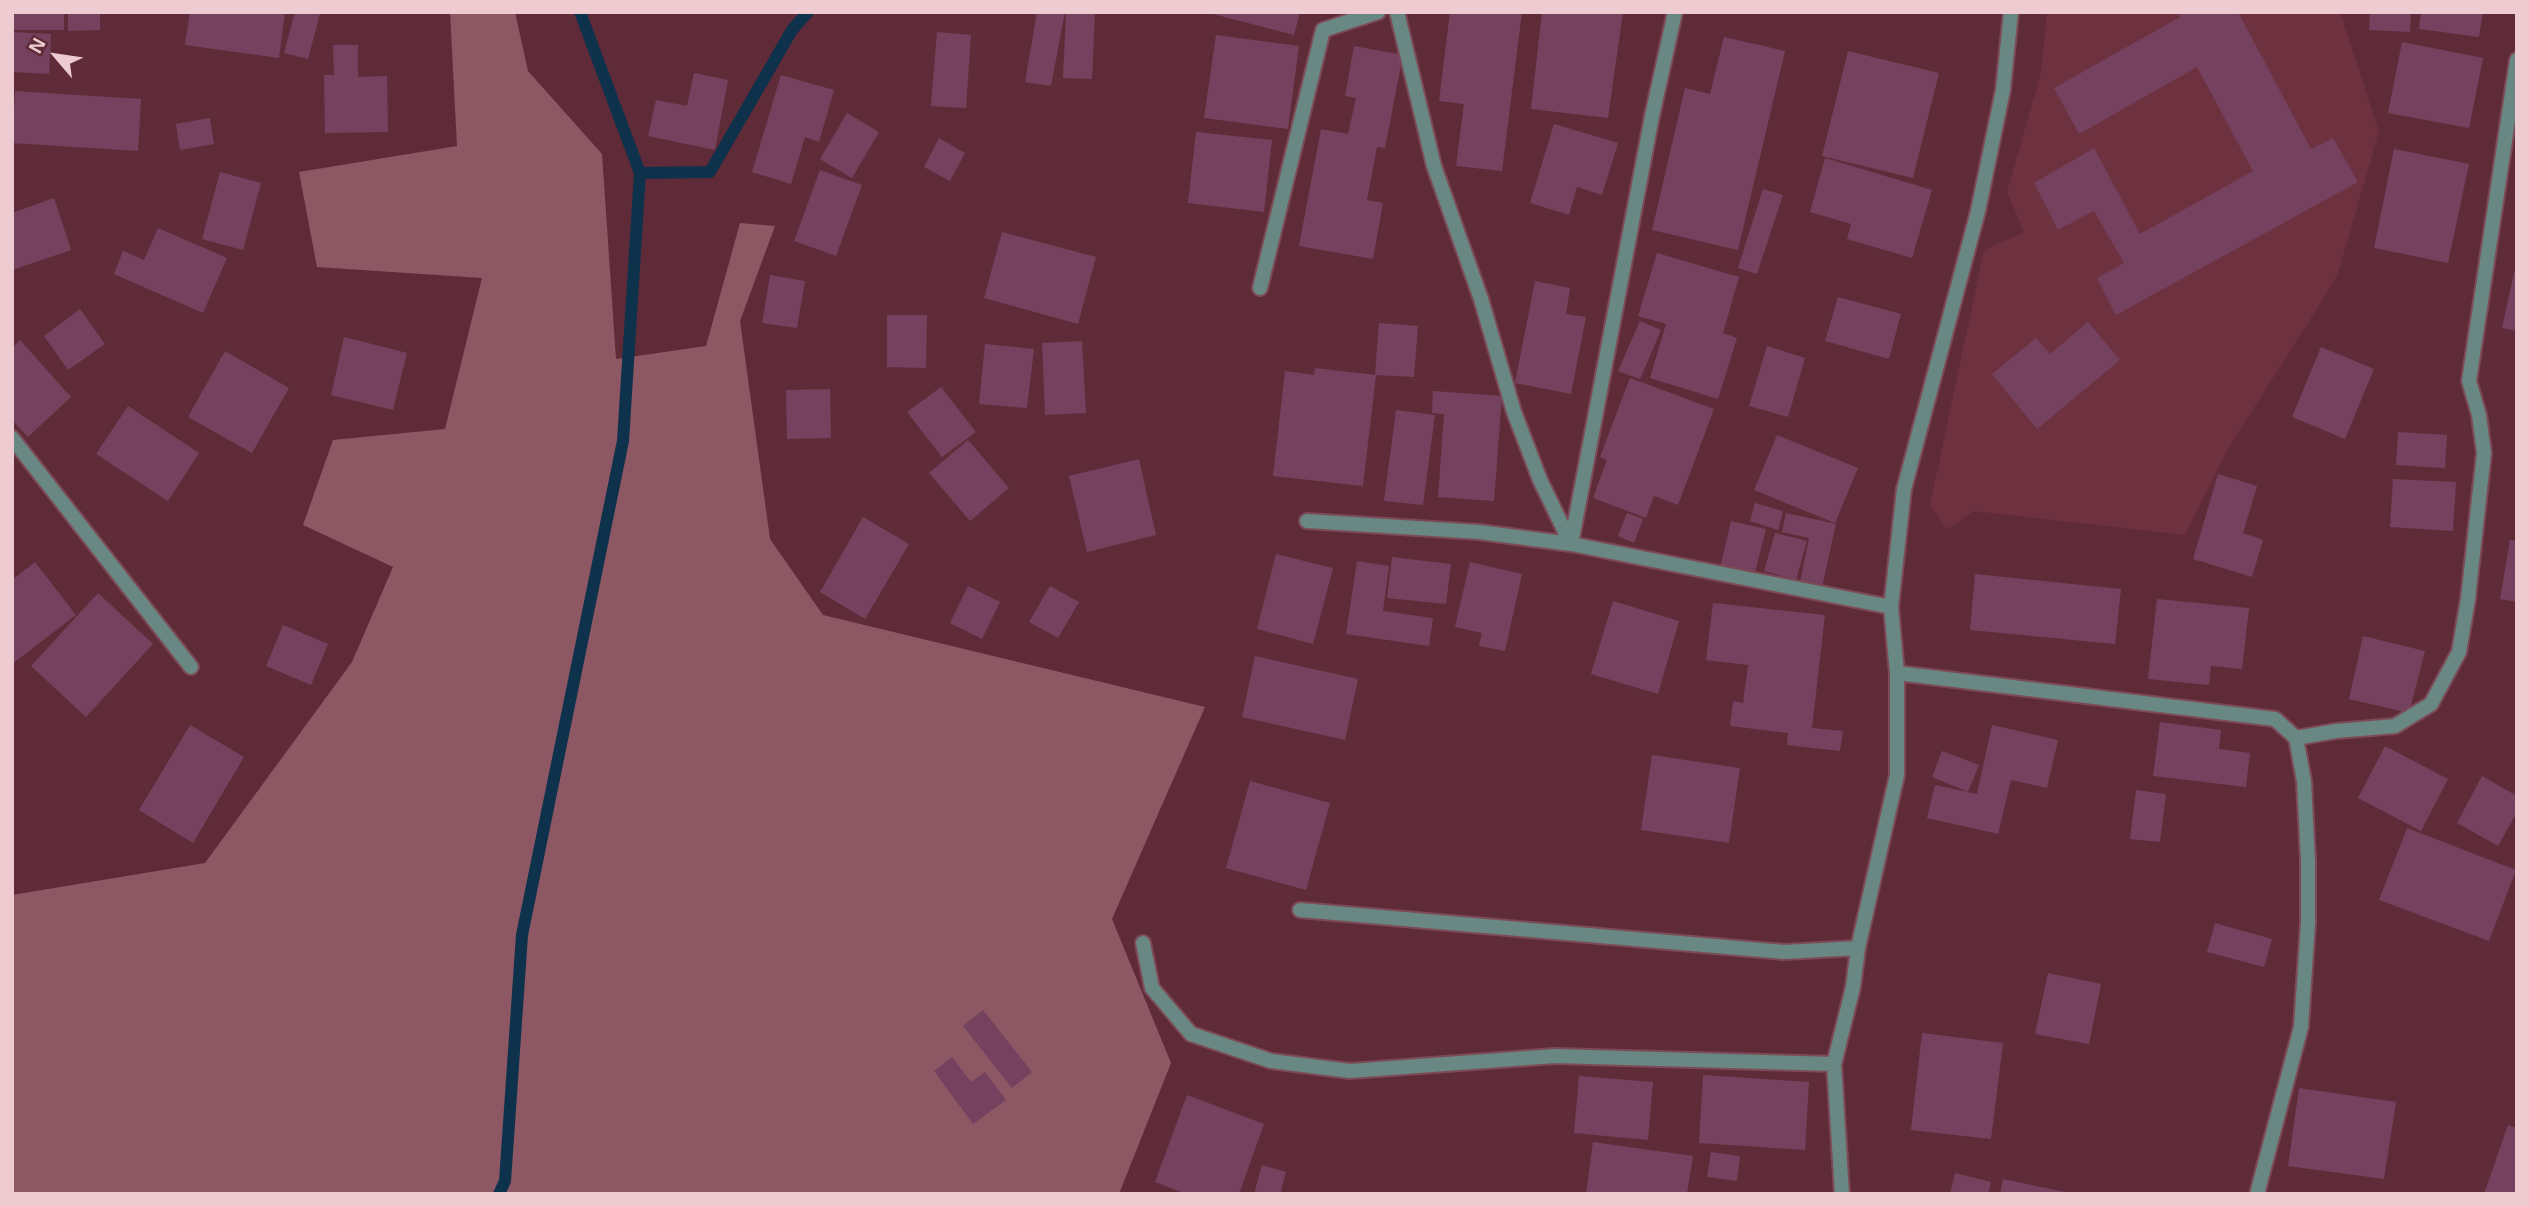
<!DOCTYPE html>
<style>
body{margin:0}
#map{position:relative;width:2529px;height:1206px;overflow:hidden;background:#602b38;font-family:Arial,sans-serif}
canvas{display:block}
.frame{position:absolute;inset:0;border:14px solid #edcbd1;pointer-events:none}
.north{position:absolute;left:21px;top:21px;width:70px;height:70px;-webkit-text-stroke:5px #602b38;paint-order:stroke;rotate:299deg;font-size:19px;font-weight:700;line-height:28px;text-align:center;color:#edcbd1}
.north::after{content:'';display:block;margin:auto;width:24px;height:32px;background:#edcbd1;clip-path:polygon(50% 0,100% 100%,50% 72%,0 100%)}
</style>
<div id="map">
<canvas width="2529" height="1206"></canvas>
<div class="frame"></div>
<div class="north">N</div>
</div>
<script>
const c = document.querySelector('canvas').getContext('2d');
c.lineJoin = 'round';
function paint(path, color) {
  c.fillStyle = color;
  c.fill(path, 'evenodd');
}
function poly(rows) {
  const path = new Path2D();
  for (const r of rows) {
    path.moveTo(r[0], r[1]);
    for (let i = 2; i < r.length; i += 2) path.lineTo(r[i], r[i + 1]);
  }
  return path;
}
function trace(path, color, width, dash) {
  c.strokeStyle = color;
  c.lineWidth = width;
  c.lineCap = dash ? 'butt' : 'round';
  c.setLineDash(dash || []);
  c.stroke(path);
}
paint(poly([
 [2047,12,2340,12,2379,131,2337,277,2228,449,2185,535,1974,511,1947,530,1930,505,1984,250,2024,232,2007,192,2041,73]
]), '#6e3140');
paint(poly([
 [450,12,515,12,528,71,602,154,616,359,706,346,740,223,775,226,740,321,770,539,823,615,1205,707,1112,919,1171,1063,1119,1194,12,1194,12,895,205,863,352,662,393,567,303,525,333,440,445,429,482,278,317,267,299,172,457,146]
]), '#8d5763');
trace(poly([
 [640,173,710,172,792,30,808,12],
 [499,1194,505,1181,522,935,623,441,640,173,580,12]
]), '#0e314c', 12);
paint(poly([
 [12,12,64,12,64,30,12,30],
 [68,12,100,12,100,30,68,31],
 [190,12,285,12,279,58,185,45],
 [295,12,320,14,308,59,284,53],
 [1037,12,1065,12,1051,86,1025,82],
 [1066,12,1095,12,1092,79,1063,78],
 [1213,12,1300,12,1294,35,1213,14],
 [1450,12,1522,12,1502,171,1456,166,1464,104,1439,101],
 [1542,12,1623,12,1608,118,1531,109],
 [2178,12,2238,12,2311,149,2333,138,2358,182,2116,315,2097,278,2124,263,2094,211,2058,230,2034,183,2094,148,2140,234,2253,171,2197,67,2079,134,2054,88,2180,17],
 [2370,12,2411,12,2410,32,2369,30],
 [2421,12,2483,12,2479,37,2419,29],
 [12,32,51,34,49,74,12,72],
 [937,32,971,35,966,108,931,106],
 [1216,35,1299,46,1288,129,1204,118],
 [1724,37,1785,51,1738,250,1652,230,1685,88,1710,94],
 [2402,42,2483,58,2469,128,2388,113],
 [333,45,358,45,358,77,387,76,388,132,325,133,324,75,334,75],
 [1354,46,1403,55,1385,148,1377,147,1367,200,1383,203,1373,259,1299,246,1321,129,1348,134,1356,98,1345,96],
 [1848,51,1939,73,1913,178,1822,156],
 [694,73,728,80,715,150,648,136,656,100,687,106],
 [781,75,834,90,819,142,805,137,791,184,752,172],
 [15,91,141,99,138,151,12,143],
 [847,113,879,132,852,178,820,159],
 [210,118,214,144,180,150,176,124],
 [1554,124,1618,143,1602,195,1577,187,1569,215,1530,203],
 [1196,132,1272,140,1264,212,1188,203],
 [939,138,965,153,950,181,924,167],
 [2394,149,2469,164,2448,263,2374,248],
 [1825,158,1932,190,1912,258,1847,239,1851,224,1810,212],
 [820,170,862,185,836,256,794,241],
 [220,172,261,183,243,250,202,239],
 [1763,189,1783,195,1757,274,1738,268],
 [54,198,71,250,12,270,12,213],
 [158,228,227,258,203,313,114,274,123,251,144,260],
 [1002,232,1096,257,1078,324,984,298],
 [1657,253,1739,277,1723,333,1737,338,1718,399,1650,378,1666,324,1638,316],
 [2516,264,2517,264,2517,331,2502,328],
 [770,275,805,281,797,328,762,323],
 [1535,281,1570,288,1566,314,1586,317,1571,394,1515,383],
 [1838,297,1901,314,1889,359,1825,341],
 [80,309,105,344,68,370,44,336],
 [887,315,927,315,926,368,887,367],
 [1640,321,1661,330,1640,379,1618,371],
 [2088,322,2120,360,2037,429,1992,374,2036,338,2050,354],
 [1379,323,1418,326,1414,377,1375,375],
 [344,337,407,353,393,410,331,395],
 [20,340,71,397,28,437,12,420,12,348],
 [1082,341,1086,413,1045,415,1042,343],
 [985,344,1034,349,1027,408,979,404],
 [1767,346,1805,358,1788,417,1749,406],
 [2321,347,2374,369,2345,439,2292,417],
 [225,351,289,388,252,453,188,417],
 [1315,368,1376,375,1363,486,1273,476,1285,371,1314,375],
 [1630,378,1714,409,1678,505,1654,496,1646,518,1593,498,1607,460,1600,457],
 [941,387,976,432,942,457,907,412],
 [830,389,831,438,787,439,786,390],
 [1433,391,1502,396,1494,501,1438,497,1444,414,1432,413],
 [128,406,199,453,168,501,96,454],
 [1396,410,1435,415,1423,505,1384,501],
 [2398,432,2447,435,2445,468,2396,465],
 [1777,435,1858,468,1835,523,1754,490],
 [968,440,1009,488,970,521,929,473],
 [1139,459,1156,535,1087,552,1069,476],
 [2218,474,2257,486,2243,533,2263,540,2252,577,2193,559],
 [2393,479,2456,482,2453,531,2390,527],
 [1755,503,1783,511,1778,530,1750,521],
 [1627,513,1643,519,1634,543,1618,536],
 [1786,513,1836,524,1822,587,1800,582,1809,538,1782,532],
 [863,517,909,544,865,619,820,592],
 [1731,521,1766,529,1754,576,1720,568],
 [1775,533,1807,541,1796,580,1764,571],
 [2510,540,2517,541,2517,602,2500,599],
 [1276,554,1333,568,1313,644,1257,629],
 [1392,557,1451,564,1446,604,1387,598],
 [1357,561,1389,566,1383,611,1433,618,1429,646,1346,634],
 [35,562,76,615,12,664,12,580],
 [1470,562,1522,574,1505,651,1479,646,1482,633,1455,627],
 [1975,574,2121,589,2115,644,1970,630],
 [968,586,1000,602,982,639,950,623],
 [1050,586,1079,602,1058,638,1029,622],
 [98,593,153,644,86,717,31,666],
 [2157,599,2249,608,2242,669,2211,666,2209,685,2148,679],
 [1613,601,1679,621,1658,694,1591,674],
 [1713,603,1825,615,1812,728,1843,731,1840,751,1787,745,1788,733,1730,726,1733,701,1743,703,1748,665,1706,660],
 [283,625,328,644,311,685,266,666],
 [2363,636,2425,651,2409,713,2349,699],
 [1255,656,1358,679,1345,740,1242,717],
 [2160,722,2221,730,2219,749,2250,753,2246,787,2153,776],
 [190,725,244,757,193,843,139,810],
 [1992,725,2058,740,2047,788,2011,780,1998,834,1927,818,1935,785,1977,794],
 [2385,746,2448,779,2421,831,2358,798],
 [1942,751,1979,765,1968,792,1932,777],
 [1652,755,1740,768,1729,843,1641,830],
 [2482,776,2517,796,2517,812,2498,846,2457,823],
 [1250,781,1330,803,1306,890,1226,868],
 [2136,790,2166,794,2160,842,2130,839],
 [2407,828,2516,870,2489,941,2379,900],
 [2215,923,2272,939,2264,967,2207,952],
 [2048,973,2101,984,2089,1044,2035,1034],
 [983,1010,1032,1072,1012,1088,963,1026],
 [1922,1033,2003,1043,1991,1139,1911,1130],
 [952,1057,971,1082,985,1072,1006,1100,973,1124,934,1071],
 [1703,1075,1809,1082,1805,1150,1699,1143],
 [1579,1076,1653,1082,1648,1140,1574,1133],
 [2299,1088,2396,1102,2384,1179,2288,1166],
 [1187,1095,1264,1124,1239,1194,1186,1194,1155,1182],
 [2508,1125,2517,1128,2517,1194,2484,1194],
 [1593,1142,1693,1156,1687,1194,1586,1194],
 [1711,1152,1740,1156,1737,1181,1707,1177],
 [1262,1165,1286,1172,1280,1194,1254,1194],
 [1955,1173,1991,1182,1988,1194,1950,1194],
 [2003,1179,2070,1193,2069,1194,2000,1194]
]), '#74425e');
const minor = poly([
 [1397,12,1434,166,1481,299,1514,412,1540,480,1571,544,1652,116,1675,12],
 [1260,288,1323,30,1378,12],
 [12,438,191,667],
 [1307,521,1479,532,1571,544,1891,607],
 [1897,673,2275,719,2296,738,2304,781,2308,861,2308,923,2301,1027,2257,1194],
 [2296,738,2336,731,2395,726,2431,704,2459,652,2468,599,2484,453,2479,415,2469,381,2517,60],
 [1300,910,1784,952,1858,948],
 [1143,943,1152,988,1191,1034,1271,1061,1350,1071,1555,1056,1834,1064],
 [1842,1194,1834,1064,1853,987,1858,948,1897,775,1897,673,1891,607,1904,489,1978,211,2003,90,2011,12]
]);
trace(minor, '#7c4b57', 18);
trace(minor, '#698783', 14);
</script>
